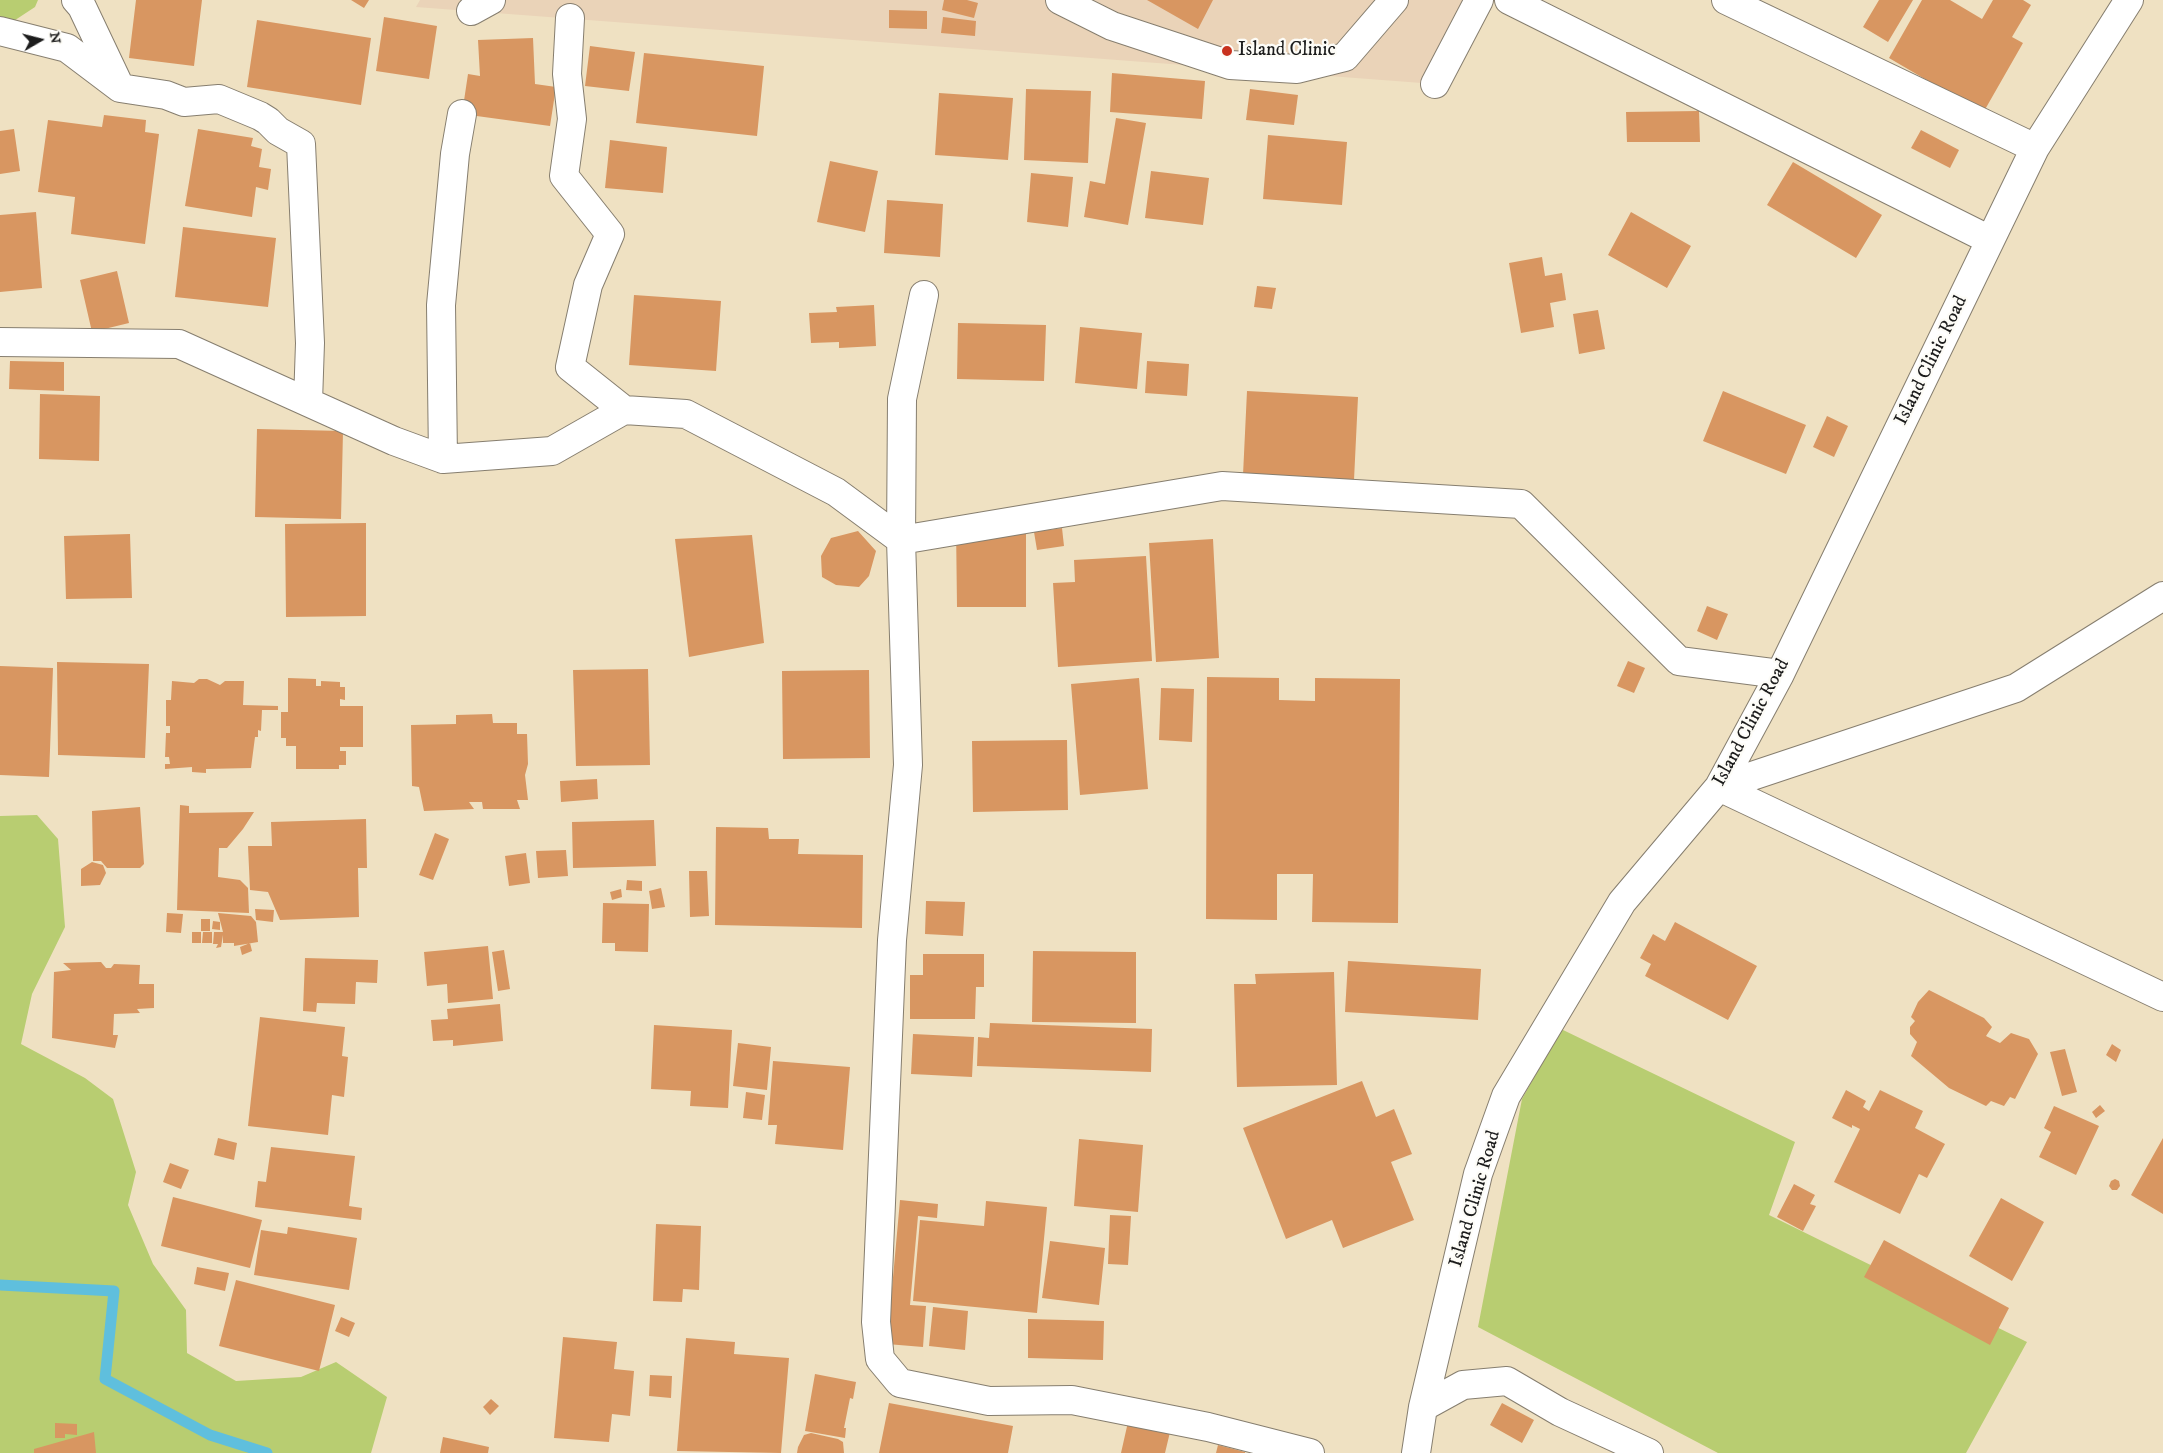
<!DOCTYPE html>
<style>
body{margin:0}
#map{position:relative;width:2163px;height:1453px;overflow:hidden;background:#efe1c2;font-family:"IM FELL DW Pica",serif}
canvas{display:block}
.north{position:absolute;left:15px;top:15px;width:50px;height:50px;-webkit-text-stroke:4px #fdfcf7;paint-order:stroke;rotate:82deg;font-size:14px;font-weight:700;line-height:20px;text-align:center;color:#1c1c1c}
.north::after{content:'';display:block;margin:auto;width:18px;height:22px;background:#1c1c1c;clip-path:polygon(50% 0,100% 100%,50% 72%,0 100%)}
</style>
<div id="map">
<canvas width="2163" height="1453"></canvas>
<div class="north">N</div>
</div>
<script>
const c = document.querySelector('canvas').getContext('2d');
c.lineJoin = 'round';
function paint(path, color) {
  c.fillStyle = color;
  c.fill(path, 'evenodd');
}
function poly(rows) {
  const path = new Path2D();
  for (const r of rows) {
    path.moveTo(r[0], r[1]);
    for (let i = 2; i < r.length; i += 2) path.lineTo(r[i], r[i + 1]);
  }
  return path;
}
function trace(path, color, width, dash) {
  c.strokeStyle = color;
  c.lineWidth = width;
  c.lineCap = dash ? 'butt' : 'round';
  c.setLineDash(dash || []);
  c.stroke(path);
}
function label(font, color, halo, rows, align = 'center') {
  c.font = font + ' "IM FELL DW Pica",serif';
  c.lineWidth = 4.5;
  c.setLineDash([]);
  c.textBaseline = 'middle';
  c.strokeStyle = halo;
  c.fillStyle = color;
  for (const [text, x, y, turn = 0] of rows) {
    c.save();
    c.translate(x, y);
    c.rotate((+turn || 0) * Math.PI / 180);
    c.textAlign = isNaN(turn) ? turn : align;
    if (halo) c.strokeText(text, 0, 0);
    c.fillText(text, 0, 0);
    c.restore();
  }
}
paint(poly([
 [420,0,1479,0,1435,84,416,7]
]), '#ead3b8');
paint(poly([
 [0,0,38,0,35,7,0,30],
 [37,815,58,839,65,927,32,994,21,1044,85,1078,113,1099,136,1172,128,1205,153,1264,186,1310,187,1353,236,1381,301,1377,336,1362,387,1397,371,1453,0,1453,0,816],
 [1561,1029,1795,1142,1769,1215,2027,1342,1966,1453,1718,1453,1478,1327,1522,1099]
]), '#b8cd71');
trace(poly([
 [0,1285,114,1291,105,1379,210,1435,267,1453]
]), '#5fbfdd', 11);
paint(poly([
 [136,0,202,0,194,66,129,58],
 [351,0,369,0,364,8],
 [944,0,967,0,978,3,974,18,942,10],
 [1147,0,1213,0,1198,29],
 [1879,0,1913,0,1888,42,1863,27],
 [1922,0,1950,0,1982,19,1993,0,2023,0,2031,5,2012,37,2023,43,1983,113,1889,58],
 [889,10,927,11,927,29,889,28],
 [384,17,437,26,429,79,376,71],
 [943,17,976,21,975,36,941,33],
 [257,20,371,38,361,105,247,87],
 [533,38,535,84,556,87,550,126,462,114,468,74,480,76,478,40],
 [590,46,635,52,629,91,585,86],
 [644,53,764,66,757,136,636,123],
 [1112,73,1205,81,1202,119,1110,112],
 [1026,89,1091,91,1088,163,1024,160],
 [1250,89,1298,95,1294,125,1246,120],
 [939,93,1013,98,1008,160,935,155],
 [1699,111,1700,142,1627,142,1626,112],
 [104,115,146,120,145,132,159,134,145,244,71,234,75,197,38,192,48,120,102,127],
 [1116,118,1146,123,1128,225,1084,217,1090,181,1105,184],
 [14,129,20,171,0,174,0,131],
 [198,129,253,138,251,146,262,149,259,167,271,169,268,190,256,187,252,217,185,206],
 [1921,130,1959,150,1950,168,1911,148],
 [1268,135,1347,142,1342,205,1263,199],
 [610,140,667,147,663,193,605,188],
 [830,161,878,171,865,232,817,222],
 [1793,162,1882,215,1856,258,1767,205],
 [1151,171,1209,178,1203,225,1145,218],
 [1031,173,1073,177,1068,227,1027,222],
 [887,200,943,204,940,257,884,253],
 [36,212,42,288,0,292,0,215],
 [1631,212,1691,246,1667,288,1608,255],
 [183,227,276,238,268,307,175,297],
 [1542,257,1545,276,1562,273,1566,300,1550,303,1554,327,1521,333,1509,263],
 [117,271,129,323,92,332,80,280],
 [1257,286,1276,288,1272,309,1254,307],
 [634,295,721,301,716,371,629,365],
 [874,305,876,346,839,348,839,342,811,343,809,313,837,312,836,307],
 [1598,310,1605,349,1579,354,1573,314],
 [958,323,1046,325,1044,381,957,379],
 [1080,327,1142,333,1137,389,1075,383],
 [10,361,64,362,64,391,9,389],
 [1147,361,1189,364,1187,396,1145,393],
 [1247,391,1358,397,1354,480,1243,475],
 [1723,391,1806,425,1786,474,1703,441],
 [40,394,100,396,99,461,39,459],
 [1827,416,1848,426,1834,457,1813,447],
 [257,429,343,431,341,519,255,517],
 [366,523,366,616,286,617,285,524],
 [956,525,1026,525,1026,607,957,607],
 [1062,528,1064,546,1037,550,1034,532],
 [858,531,876,551,869,576,859,587,836,585,822,577,821,556,831,538],
 [130,534,132,598,66,599,64,536],
 [752,535,764,643,689,657,675,539],
 [1213,539,1219,658,1156,662,1149,543],
 [1146,556,1152,661,1058,667,1053,583,1075,582,1074,560],
 [1707,606,1728,614,1717,640,1697,631],
 [1628,661,1645,668,1634,693,1617,686],
 [57,662,149,664,145,758,58,755],
 [0,666,53,668,49,777,0,775],
 [648,669,650,765,576,766,573,670],
 [869,670,870,758,783,759,782,671],
 [1207,677,1279,678,1279,700,1315,701,1315,678,1400,679,1398,923,1312,922,1313,874,1277,874,1277,920,1206,919],
 [288,678,316,679,316,686,321,686,321,681,340,682,340,687,345,687,345,700,340,699,340,706,363,706,363,747,340,747,340,751,346,751,346,765,339,765,339,769,296,769,296,746,286,746,286,738,281,738,281,712,288,712],
 [1139,678,1148,789,1080,795,1071,684],
 [199,679,207,679,220,685,225,681,244,681,243,705,278,706,278,710,262,710,261,731,258,730,258,737,255,737,251,768,206,769,206,773,192,772,192,767,165,769,165,764,170,764,169,757,165,757,166,733,170,733,170,726,166,726,166,700,171,700,172,681,194,683],
 [1161,688,1194,689,1192,742,1159,740],
 [492,714,493,723,517,723,517,734,527,734,528,764,525,775,528,800,517,800,520,809,483,809,482,802,469,802,474,809,424,811,419,787,412,786,411,725,456,724,456,715],
 [1067,740,1068,810,973,812,972,741],
 [597,779,598,799,561,802,560,781],
 [180,805,189,806,189,813,254,812,243,829,227,848,219,848,218,877,240,880,248,888,249,913,177,910],
 [140,807,144,864,140,868,107,868,101,861,93,861,92,811],
 [366,819,367,868,358,868,359,917,280,920,268,892,250,890,248,846,272,846,271,822],
 [654,820,656,866,573,868,572,822],
 [716,827,768,828,769,839,799,839,798,854,863,855,862,928,715,925],
 [435,833,449,839,433,880,419,875],
 [566,850,568,876,538,878,536,851],
 [526,853,530,883,509,886,505,856],
 [92,862,103,865,106,873,100,885,81,886,81,869],
 [689,871,707,871,709,916,690,917],
 [627,880,642,881,642,891,626,890],
 [661,888,665,907,652,909,649,891],
 [621,889,622,897,612,900,610,892],
 [926,901,965,902,963,936,925,934],
 [603,903,649,904,648,952,615,951,615,943,602,943],
 [255,909,274,910,273,922,256,920],
 [167,913,183,914,181,933,166,932],
 [218,913,251,916,256,922,258,942,234,946,234,943,223,943,223,935,221,947,216,948,218,944,213,944,214,932,223,932],
 [201,919,210,919,210,931,201,931],
 [213,921,220,922,220,930,212,929],
 [1675,922,1757,966,1728,1020,1645,976,1651,964,1640,958,1653,934,1665,941],
 [192,932,201,932,201,943,192,943],
 [203,932,212,932,212,943,202,943],
 [250,943,252,951,242,955,240,947],
 [488,946,493,999,448,1003,447,984,427,986,424,952],
 [504,950,510,989,498,991,492,952],
 [1033,951,1136,952,1136,1023,1032,1022],
 [923,954,984,954,984,987,976,987,975,1019,910,1019,910,975,923,975],
 [305,958,378,960,377,983,356,982,355,1004,317,1003,316,1012,303,1011],
 [1348,961,1481,969,1478,1020,1345,1012],
 [101,962,106,968,111,968,114,964,140,965,139,984,154,984,154,1008,137,1009,140,1013,114,1014,113,1035,118,1035,115,1048,52,1038,54,972,71,970,63,963],
 [1334,972,1337,1085,1237,1087,1234,984,1256,984,1255,974],
 [1929,990,1984,1018,1992,1027,1986,1036,2000,1043,2011,1033,2029,1039,2038,1054,2015,1099,2010,1097,2004,1106,1991,1101,1986,1106,1949,1088,1911,1056,1917,1042,1910,1034,1910,1027,1915,1021,1911,1017,1918,1002],
 [500,1004,503,1041,453,1046,453,1040,433,1041,431,1020,448,1019,447,1009],
 [260,1017,345,1027,342,1056,348,1057,344,1097,332,1095,328,1135,248,1126],
 [990,1023,1152,1029,1151,1072,977,1066,978,1037,989,1038],
 [654,1025,732,1030,728,1108,690,1106,691,1091,651,1089],
 [913,1034,974,1037,972,1077,911,1074],
 [738,1043,771,1047,767,1090,733,1086],
 [2112,1044,2121,1050,2116,1062,2106,1055],
 [2065,1049,2077,1092,2062,1096,2050,1052],
 [773,1061,850,1067,843,1150,775,1144,777,1125,768,1125],
 [1362,1081,1376,1117,1394,1109,1412,1154,1391,1162,1414,1220,1343,1248,1332,1220,1286,1239,1243,1128],
 [1846,1090,1866,1101,1863,1107,1869,1111,1880,1090,1923,1111,1915,1128,1945,1144,1927,1178,1919,1174,1900,1214,1834,1182,1860,1129,1852,1125,1852,1128,1832,1118],
 [746,1092,765,1095,762,1120,743,1118],
 [2100,1105,2105,1111,2096,1118,2092,1112],
 [2054,1106,2099,1126,2076,1175,2039,1157,2051,1132,2044,1128],
 [218,1138,237,1143,234,1160,214,1155],
 [2163,1138,2163,1214,2131,1195],
 [1079,1139,1143,1145,1138,1212,1074,1206],
 [271,1147,355,1156,349,1206,362,1208,361,1220,255,1207,258,1181,266,1182],
 [170,1163,189,1170,181,1189,163,1182],
 [2115,1179,2119,1181,2120,1186,2117,1190,2112,1190,2109,1186,2111,1181],
 [1794,1184,1815,1195,1810,1204,1816,1206,1803,1231,1777,1217],
 [173,1197,262,1220,250,1268,161,1246],
 [2001,1198,2044,1222,2012,1281,1969,1256],
 [900,1200,938,1204,937,1218,918,1216,910,1305,926,1306,923,1347,887,1344],
 [986,1201,1047,1207,1037,1313,913,1301,920,1220,984,1226],
 [1110,1215,1131,1216,1128,1265,1108,1264],
 [656,1224,701,1226,699,1290,683,1289,682,1302,653,1301],
 [288,1227,357,1238,349,1290,254,1275,261,1230,287,1234],
 [1884,1240,2009,1308,1990,1345,1864,1277],
 [1050,1241,1105,1248,1099,1305,1042,1298],
 [197,1267,229,1273,225,1291,194,1284],
 [236,1280,335,1305,319,1371,219,1346],
 [933,1307,968,1311,965,1350,929,1346],
 [341,1317,355,1323,349,1337,335,1331],
 [1028,1319,1104,1321,1103,1360,1028,1358],
 [563,1337,617,1342,614,1369,634,1371,630,1416,612,1414,609,1442,554,1438],
 [686,1338,735,1342,734,1354,789,1358,781,1453,677,1451],
 [815,1374,856,1382,853,1399,850,1398,844,1428,846,1428,845,1438,805,1431],
 [650,1375,672,1376,671,1398,649,1396],
 [491,1399,499,1406,490,1415,483,1407],
 [889,1403,1013,1426,1008,1453,879,1453],
 [1502,1403,1534,1420,1522,1443,1490,1425],
 [1128,1422,1170,1432,1165,1453,1121,1453],
 [55,1423,77,1424,77,1435,65,1434,65,1438,55,1438],
 [94,1432,96,1453,34,1453,34,1449],
 [811,1433,838,1439,843,1442,844,1453,797,1453,798,1447,804,1435],
 [443,1437,489,1447,488,1453,440,1453],
 [1218,1445,1245,1452,1245,1453,1216,1453]
]), '#d89661');
const minor = poly([
 [76,0,82,7,119,85],
 [1060,0,1112,26,1230,65,1297,69,1345,57,1394,0],
 [1509,0,1990,240],
 [1726,0,2035,148],
 [471,11,491,0],
 [570,18,567,74,572,119,564,176,610,234,588,285,570,367,624,410],
 [0,31,67,48,120,88,166,95,184,102,219,99,260,116,268,121,278,131,301,144,310,343,308,402],
 [1435,84,1479,0],
 [924,295,902,399,901,540,1222,486,1521,504,1679,661,1780,674],
 [0,342,179,344,394,441,443,459,552,451,624,410,686,414,836,492,901,540,908,765,892,940,876,1322,880,1359,900,1383,989,1401,1072,1400,1208,1427,1310,1453],
 [443,459,441,305,455,154,462,114],
 [2163,596,2016,688,1719,787,2163,997],
 [1423,1407,1463,1385,1507,1381,1560,1412,1649,1453],
 [1416,1453,1423,1407,1478,1174,1506,1096,1622,902,1719,787,1780,674,2035,148,2129,0]
]);
trace(minor, '#867e6f', 30);
trace(minor, '#fff', 28);
for (const [x, y, r, color] of [
 [1227,51,6,"#c8321e"]
]) {
  const dot = new Path2D();
  dot.arc(x, y, r, 0, 2 * Math.PI);
  c.fillStyle = color;
  c.fill(dot);
  trace(dot, '#fdfcf7', 2);
}
label('19px', '#1c1c1c', '#fdfcf7', [
 ["Island Clinic",1238,51]
], 'left');
label('19px', '#1c1c1c', '#fdfcf7', [
 ["Island Clinic Road",1932,361,-64],
 ["Island Clinic Road",1752,723,-62],
 ["Island Clinic Road",1476,1199,-74]
]);
</script>
